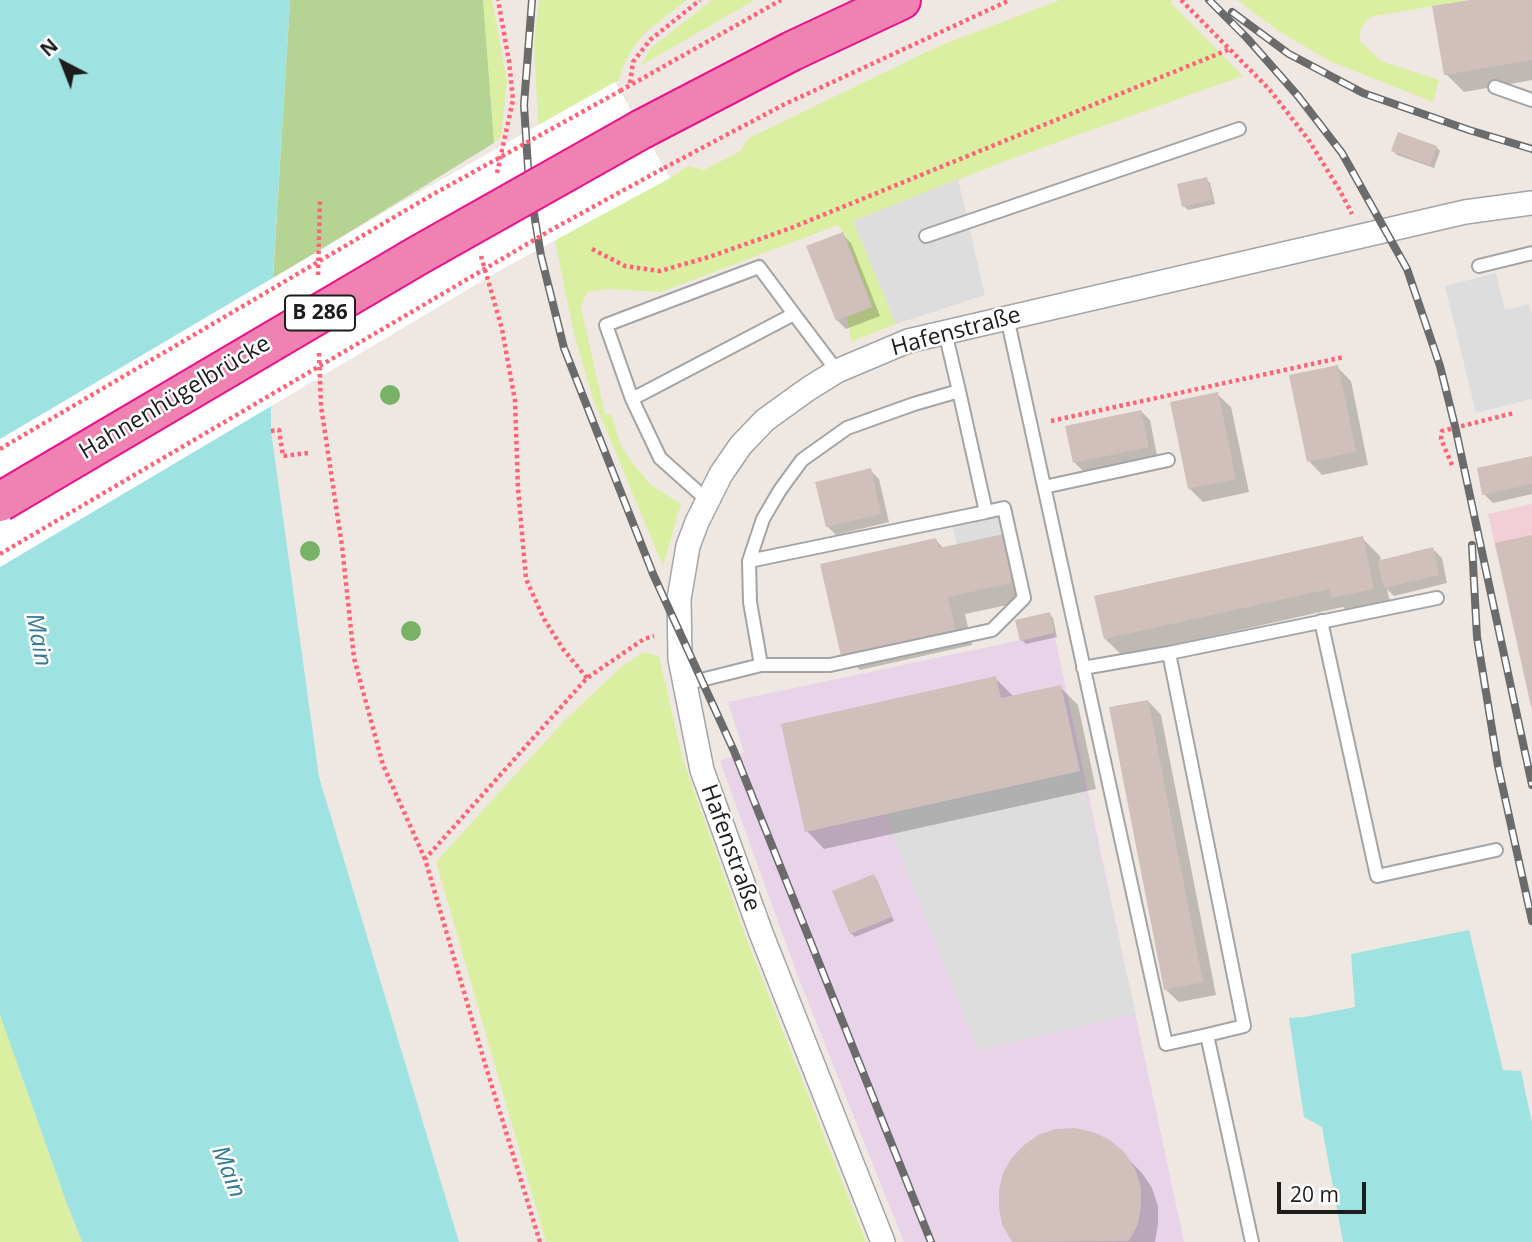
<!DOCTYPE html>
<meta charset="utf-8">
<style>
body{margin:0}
#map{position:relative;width:1532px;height:1242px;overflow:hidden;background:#efe8e2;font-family:"Open Sans",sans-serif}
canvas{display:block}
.north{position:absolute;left:28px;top:28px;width:70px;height:70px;-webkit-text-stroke:5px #fff;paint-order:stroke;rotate:318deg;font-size:19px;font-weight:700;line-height:28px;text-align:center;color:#1d1d1d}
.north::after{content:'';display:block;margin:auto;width:24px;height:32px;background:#1d1d1d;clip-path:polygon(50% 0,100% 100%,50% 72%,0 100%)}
.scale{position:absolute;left:1277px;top:1182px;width:89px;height:32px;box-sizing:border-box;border:4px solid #1d1d1d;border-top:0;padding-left:9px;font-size:21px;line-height:24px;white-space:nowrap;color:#1d1d1d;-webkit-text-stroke:5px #fff;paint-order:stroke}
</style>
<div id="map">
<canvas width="1532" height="1242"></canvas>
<div class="north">N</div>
<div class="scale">20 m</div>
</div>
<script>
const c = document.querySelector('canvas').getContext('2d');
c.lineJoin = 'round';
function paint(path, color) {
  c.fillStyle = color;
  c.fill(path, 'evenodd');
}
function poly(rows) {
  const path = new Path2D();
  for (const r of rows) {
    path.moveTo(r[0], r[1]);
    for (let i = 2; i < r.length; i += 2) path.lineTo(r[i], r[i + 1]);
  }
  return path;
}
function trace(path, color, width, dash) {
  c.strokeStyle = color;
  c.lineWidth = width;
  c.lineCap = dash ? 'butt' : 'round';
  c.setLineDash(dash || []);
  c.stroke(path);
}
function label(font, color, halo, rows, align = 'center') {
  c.font = font + ' "Open Sans",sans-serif';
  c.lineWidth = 5;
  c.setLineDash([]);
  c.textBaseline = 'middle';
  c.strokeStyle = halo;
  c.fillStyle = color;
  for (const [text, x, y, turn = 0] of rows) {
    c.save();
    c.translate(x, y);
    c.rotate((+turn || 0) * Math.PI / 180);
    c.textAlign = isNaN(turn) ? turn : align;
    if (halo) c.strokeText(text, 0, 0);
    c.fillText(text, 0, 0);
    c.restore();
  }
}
paint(poly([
 [1532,504,1532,711,1488,514]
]), '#f2cfd6');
paint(poly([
 [1054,633,1184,1242,904,1242,797,974,720,761,744,752,728,702]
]), '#e8d3e9');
paint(poly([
 [483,0,492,0,507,81,501,137,494,143],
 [539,0,687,0,647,31,635,45,624,64,619,80,615,83,670,178,688,166,704,170,739,152,749,138,939,46,1060,0,1173,0,1170,2,1243,76,1016,157,853,221,896,324,851,342,847,316,872,306,843,232,838,225,661,292,608,289,587,292,581,307,605,414,612,415,621,446,634,465,651,485,681,504,663,566,592,396,574,334,555,241,538,119,534,43],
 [712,0,755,0,640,66,651,48],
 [1237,0,1470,0,1370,17,1360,30,1360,41,1381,61,1439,80,1433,102,1329,61,1279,31],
 [643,652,659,656,683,760,748,943,866,1242,546,1242,436,862,563,722,619,669],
 [0,1015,66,1201,82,1242,0,1242]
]), '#daefa2');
paint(poly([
 [290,0,483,0,494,143,273,279]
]), '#b5d392');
paint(poly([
 [958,179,985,295,896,324,853,221],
 [1496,273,1505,310,1529,304,1532,315,1532,399,1476,413,1445,286],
 [1000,515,1004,534,957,545,952,526],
 [1080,771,1136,1014,977,1050,885,814]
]), '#ddd');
paint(poly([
 [0,0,290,0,271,306,271,431,319,777,459,1242,82,1242,66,1201,0,1015],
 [1469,930,1503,1070,1521,1071,1532,1123,1532,1242,1343,1242,1322,1127,1304,1117,1289,1018,1304,1017,1355,1007,1351,954]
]), '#9ee2e1');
paint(poly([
 [615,82,670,178,504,268,0,567,0,439,393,207]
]), '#fff');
paint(poly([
 [1480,0,1532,0,1532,80,1464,92,1446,74],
 [1436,147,1440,151,1434,168,1397,155,1393,151],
 [1206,179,1210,183,1215,204,1188,210,1184,206],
 [842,234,851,243,880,316,846,329,837,320],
 [1337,367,1351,381,1368,465,1322,475,1309,461],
 [1217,394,1231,407,1249,492,1203,502,1189,488],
 [1141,411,1150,420,1157,455,1083,471,1074,462],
 [1532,457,1532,494,1493,503,1484,494],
 [870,470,879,479,889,522,836,535,827,526],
 [1003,536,1021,554,1031,600,965,614,972,645,860,670,856,666,848,668,844,664,936,540,944,549],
 [1362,538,1380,556,1381,562,1433,549,1442,558,1447,583,1394,596,1387,589,1391,606,1351,615,1343,607,1123,656,1105,639],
 [1049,614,1053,618,1057,637,1026,644,1022,640],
 [995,678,1013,696,1060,687,1078,705,1096,789,824,849,807,831],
 [1148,701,1161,715,1216,995,1179,1002,1165,989],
 [873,876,877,880,894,921,855,937,851,933],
 [1123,1154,1142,1173,1152,1188,1158,1206,1158,1224,1155,1242,1015,1242,1011,1238]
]), '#0003');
paint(poly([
 [1470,0,1532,0,1532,60,1444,75,1432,6],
 [1398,132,1437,146,1430,165,1391,151],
 [1207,177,1212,200,1182,207,1177,184],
 [843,232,872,307,836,321,806,246],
 [1338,365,1356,452,1307,462,1289,375],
 [1218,392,1236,479,1188,489,1170,402],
 [1141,410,1149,447,1073,463,1065,426],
 [1532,456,1532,484,1482,495,1477,468],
 [871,468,881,514,826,527,815,482],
 [1004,534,1015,582,948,597,958,640,843,665,820,564,936,538,939,548],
 [1532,535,1532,706,1531,706,1495,543],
 [1363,536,1374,589,1331,598,1329,589,1104,639,1094,596],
 [1433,547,1439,575,1384,588,1377,561],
 [1050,612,1054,633,1020,641,1015,620],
 [996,676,1001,698,1061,685,1080,771,805,832,781,724],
 [1148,700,1203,982,1164,990,1109,707],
 [874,874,892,917,850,934,832,891],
 [1075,1128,1093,1132,1110,1140,1125,1153,1135,1169,1141,1187,1141,1205,1138,1224,1129,1241,1012,1242,1002,1224,999,1207,999,1190,1003,1173,1011,1159,1023,1146,1038,1135,1056,1129]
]), '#d0bfbb');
const lane = poly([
 [1495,87,1532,100],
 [926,236,1239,129],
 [1479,266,1532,253],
 [1007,317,1166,1044,1207,1035,1252,1242],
 [945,332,959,391],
 [632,399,606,325,759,267,794,314],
 [1044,487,1168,460],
 [707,500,660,458,632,399,794,314,837,371],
 [749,561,986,512,959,391,914,404,847,428,802,460,780,490,763,519,749,561,750,602,761,665],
 [1321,621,1377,876,1496,850],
 [1169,653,1244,1026,1207,1035],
 [1083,668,1169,653,1437,598],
 [685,684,761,665,830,665,992,630,1024,598,1004,508,986,512]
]);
const street = poly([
 [883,1242,761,933,702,770,680,659,679,599,688,546,697,522,721,474,741,445,765,420,808,389,837,371,908,341,1465,212,1532,203]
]);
const highway = poly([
 [642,129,792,51,901,0]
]);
trace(lane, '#a4a4a4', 16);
trace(street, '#a4a4a4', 26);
trace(highway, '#e9138f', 42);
trace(poly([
 [1181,0,1269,89,1308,139,1339,189,1352,214],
 [630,83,633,62,650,40,700,0],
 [620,91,781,0],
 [664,168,783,105,1010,0],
 [497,173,513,100,509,61,498,0],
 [592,249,625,266,660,271,709,257,791,228,1230,49],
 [481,256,502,329,515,401,518,488,526,579,544,619,563,649,587,678],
 [318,275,320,198],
 [319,353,321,406,342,546,354,658,383,765,425,859],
 [1051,421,1344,357],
 [271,431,279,430,283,456,308,453],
 [1452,465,1441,439,1442,431,1514,413],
 [540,1242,486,1067,425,859,587,678,644,639,654,636]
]), '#ff6378', 4.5, [3.5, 3.5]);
trace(lane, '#fff', 12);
trace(street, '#fff', 23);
trace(highway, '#ef82b0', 38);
const rail = poly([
 [532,0,524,105,529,183,541,256,564,348,653,574,734,751,931,1242],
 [1209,0,1247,38,1298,96,1342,153,1407,269,1440,366,1455,426,1532,785],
 [1232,12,1289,54,1363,93,1469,130,1532,149],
 [1472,545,1477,637,1498,766,1532,921]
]);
trace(rail, '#6b6b6b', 8);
trace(rail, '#fff', 5, [16]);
const highwayBridge = poly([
 [0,502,417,256,642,129]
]);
trace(highwayBridge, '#e9138f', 42, []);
trace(poly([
 [0,449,430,196,620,91],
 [0,554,551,230,664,168]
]), '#ff6378', 4.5, [3.5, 3.5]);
trace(highwayBridge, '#ef82b0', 38);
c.fillStyle = '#77b266';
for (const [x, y] of [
 [390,395],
 [310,551],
 [411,631]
]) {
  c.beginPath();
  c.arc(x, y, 10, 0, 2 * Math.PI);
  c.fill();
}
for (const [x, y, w] of [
 [320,313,70]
]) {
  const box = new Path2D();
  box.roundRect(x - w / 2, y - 17.5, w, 35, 5);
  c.fillStyle = '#fff';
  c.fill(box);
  trace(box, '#1d1d1d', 2);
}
label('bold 21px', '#1d1d1d', null, [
 ["B 286",320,313]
]);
label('23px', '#1d1d1d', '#fff', [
 ["Hafenstraße",956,332,-15],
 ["Hahnenhügelbrücke",175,398,-31],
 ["Hafenstraße",730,848,70]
]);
label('italic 24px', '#377c94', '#fff', [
 ["Main",38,640,79],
 ["Main",228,1172,68]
]);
</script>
